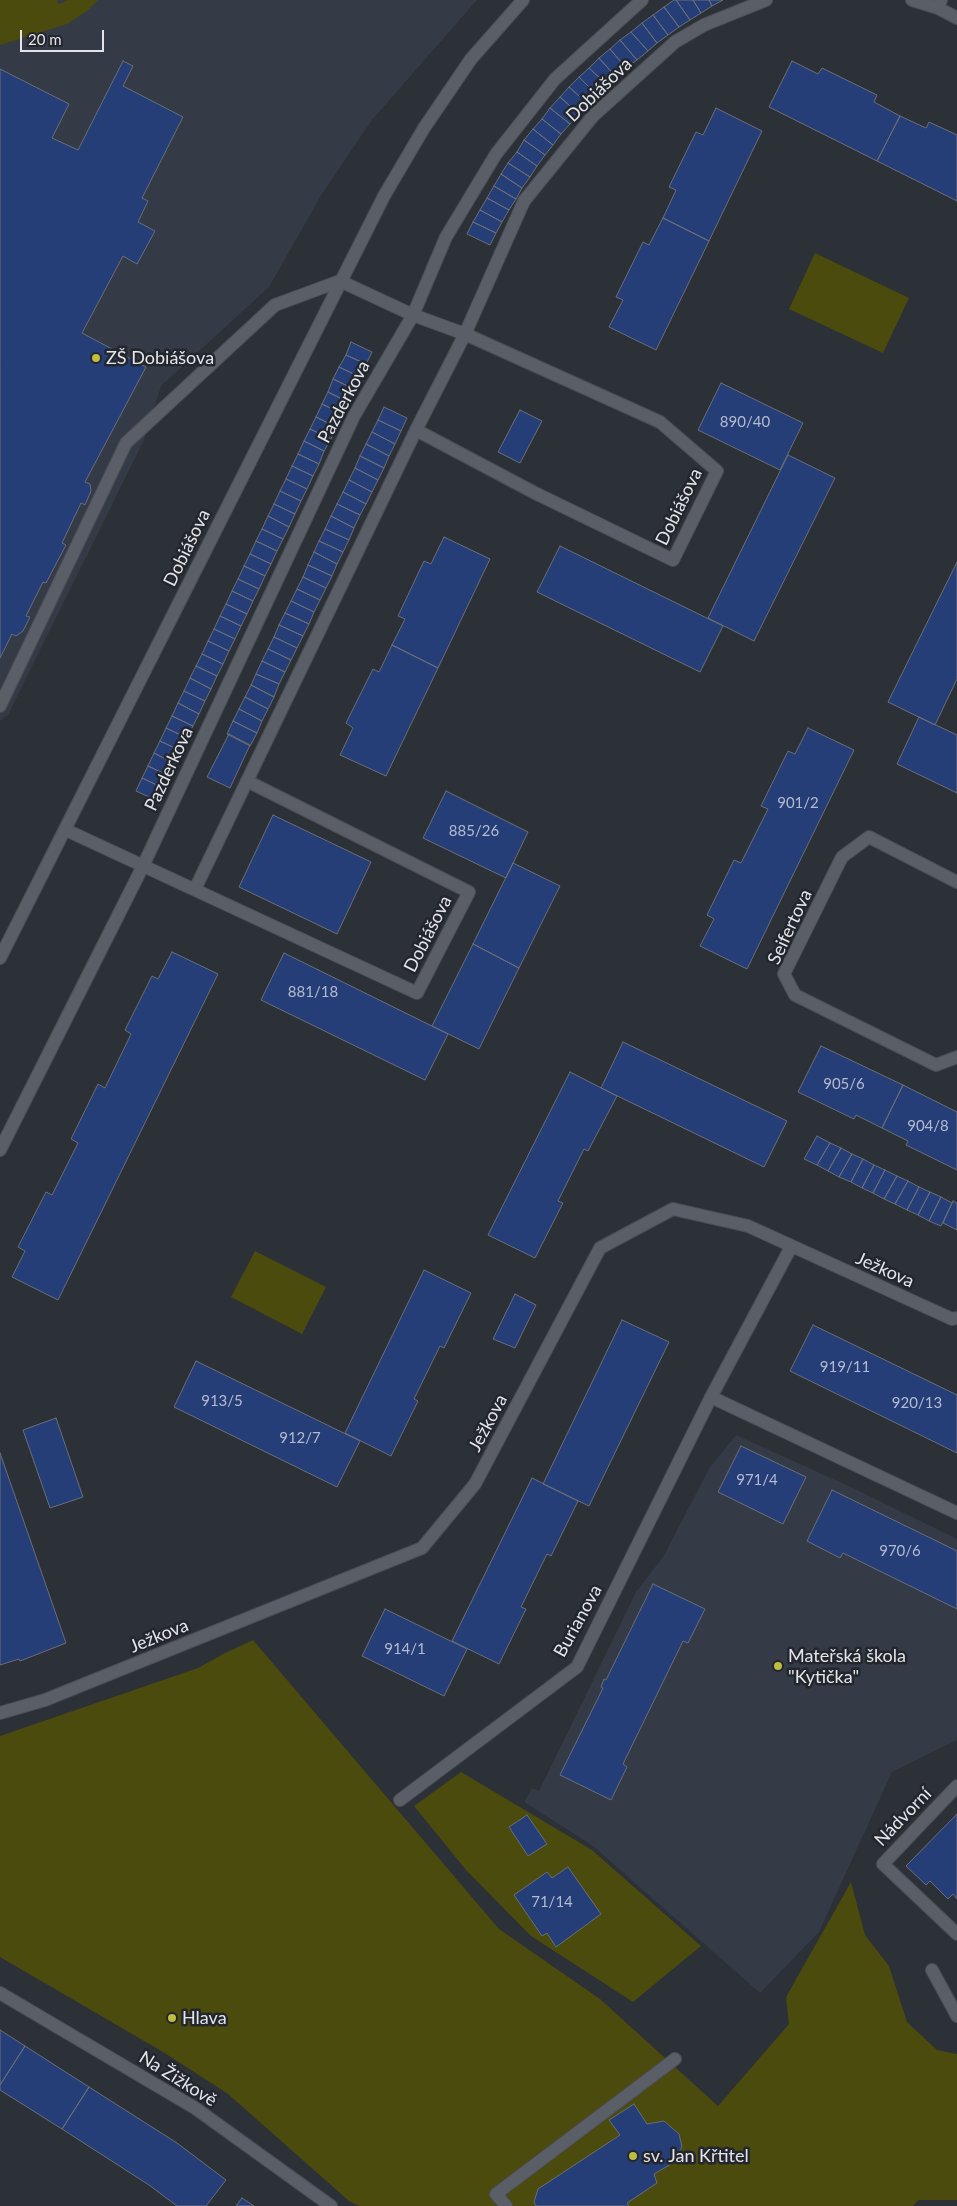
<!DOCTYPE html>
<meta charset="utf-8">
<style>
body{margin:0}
#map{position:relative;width:957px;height:2206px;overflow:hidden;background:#2c3037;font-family:Lato,sans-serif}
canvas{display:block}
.scale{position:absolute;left:20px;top:30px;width:84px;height:22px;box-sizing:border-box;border:2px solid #e3e5ea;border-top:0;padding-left:6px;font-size:15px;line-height:18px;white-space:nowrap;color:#e3e5ea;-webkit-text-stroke:4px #23262d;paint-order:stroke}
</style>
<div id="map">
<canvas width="957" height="2206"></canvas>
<div class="scale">20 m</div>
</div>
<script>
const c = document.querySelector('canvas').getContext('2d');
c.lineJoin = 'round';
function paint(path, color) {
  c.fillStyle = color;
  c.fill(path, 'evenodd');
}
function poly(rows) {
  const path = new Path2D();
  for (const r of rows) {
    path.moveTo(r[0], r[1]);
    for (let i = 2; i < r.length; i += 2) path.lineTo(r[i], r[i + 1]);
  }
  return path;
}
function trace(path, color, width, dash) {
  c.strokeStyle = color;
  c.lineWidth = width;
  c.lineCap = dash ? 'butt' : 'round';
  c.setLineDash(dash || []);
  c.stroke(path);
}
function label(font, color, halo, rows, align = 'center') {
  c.font = font + ' Lato,sans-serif';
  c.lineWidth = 5;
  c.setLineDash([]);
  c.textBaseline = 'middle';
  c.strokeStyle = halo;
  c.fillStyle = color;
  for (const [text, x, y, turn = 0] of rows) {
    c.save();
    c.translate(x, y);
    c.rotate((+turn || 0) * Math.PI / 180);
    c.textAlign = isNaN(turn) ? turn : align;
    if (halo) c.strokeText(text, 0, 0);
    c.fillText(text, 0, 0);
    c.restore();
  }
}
paint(poly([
 [0,0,477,0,372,120,322,194,269,287,161,386,144,440,8,715,0,721],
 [736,1435,853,1488,957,1539,957,1740,892,1772,819,1932,760,1993,593,1846,524,1802,532,1788,539,1791,636,1592,663,1557,710,1467]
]), '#343a46');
paint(poly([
 [0,0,57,0,59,4,68,0,98,0,87,11,67,24,0,45],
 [815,253,909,298,883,353,789,309],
 [255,1251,326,1287,302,1334,231,1297],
 [253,1640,499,1929,600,1999,718,2106,789,2024,786,1997,851,1882,865,1935,889,1966,907,2022,937,2050,957,2054,957,2200,918,2200,913,2206,629,2206,627,2203,657,2183,654,2174,671,2164,682,2147,679,2134,664,2121,647,2124,634,2104,609,2120,620,2135,538,2189,534,2202,536,2206,359,2206,349,2201,228,2094,163,2052,0,1957,0,1736,198,1668,225,1653],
 [461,1772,592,1850,701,1946,633,2002,531,1936,466,1870,414,1806]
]), '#4a4b0d');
const building = poly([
 [674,0,676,0,690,20,679,27,664,7,674,0],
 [676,0,693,0,701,13,690,20,676,0],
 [693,0,709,0,712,6,701,13,693,0],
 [709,0,723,0,712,6,709,0],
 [664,7,679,27,668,35,653,15,664,7],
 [653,15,668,35,657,43,642,23,653,15],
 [642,23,657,43,648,51,631,32,642,23],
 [631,32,648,51,637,60,620,40,631,32],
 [620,40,637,60,626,68,610,49,620,40],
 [610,49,626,68,616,77,599,58,610,49],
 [599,58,616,77,607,85,589,68,599,58],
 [123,61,133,66,123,86,183,117,142,198,148,201,138,222,155,231,137,264,123,256,82,333,146,367,85,482,90,484,91,491,85,505,81,503,62,543,66,545,46,583,43,582,26,616,30,617,23,631,16,636,12,634,0,658,0,69,69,104,52,138,78,150,123,61],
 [792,61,818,74,822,68,877,95,874,102,900,116,877,161,769,107,792,61],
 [589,68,607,85,597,95,579,77,589,68],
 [579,77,597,95,588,104,569,87,579,77],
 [569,87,588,104,579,114,560,97,569,87],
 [560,97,579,114,570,124,550,108,560,97],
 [550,108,570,124,561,134,542,119,550,108],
 [716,108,762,131,709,241,663,218,676,190,669,187,696,132,703,135,716,108],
 [900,116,926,128,929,122,957,135,957,201,877,161,900,116],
 [542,119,561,134,553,145,533,129,542,119],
 [533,129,553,145,545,155,524,140,533,129],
 [524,140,545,155,537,166,517,152,524,140],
 [517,152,537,166,530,177,508,163,517,152],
 [508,163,530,177,522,188,501,174,508,163],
 [501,174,522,188,516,199,494,186,501,174],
 [494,186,516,199,509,210,487,198,494,186],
 [487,198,509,210,502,222,480,210,487,198],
 [480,210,502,222,496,233,473,222,480,210],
 [663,218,709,241,656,350,609,327,623,300,616,297,643,242,649,245,663,218],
 [473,222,496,233,490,245,467,234,473,222],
 [351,342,372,352,366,364,346,355,351,342],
 [346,355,366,364,360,377,339,367,346,355],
 [339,367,360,377,354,389,333,379,339,367],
 [333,379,354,389,348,402,328,392,333,379],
 [721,383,803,423,780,470,698,430,721,383],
 [328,392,348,402,342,414,322,404,328,392],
 [322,404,342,414,336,427,316,417,322,404],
 [384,407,407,418,401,431,378,420,384,407],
 [520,410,542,421,520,463,498,452,520,410],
 [316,417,336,427,331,439,310,429,316,417],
 [378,420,401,431,395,444,372,432,378,420],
 [310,429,331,439,324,451,304,441,310,429],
 [372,432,395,444,389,456,366,444,372,432],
 [304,441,324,451,319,464,298,454,304,441],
 [366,444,389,456,384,468,360,456,366,444],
 [298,454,319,464,313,476,292,466,298,454],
 [788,455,835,478,754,641,708,618,788,455],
 [360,456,384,468,378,480,355,468,360,456],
 [292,466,313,476,307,489,286,479,292,466],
 [355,468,378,480,372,492,349,480,355,468],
 [286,479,307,489,301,501,280,491,286,479],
 [349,480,372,492,366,504,343,492,349,480],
 [280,491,301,501,295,514,274,504,280,491],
 [343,492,366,504,360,515,337,504,343,492],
 [274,504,295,514,289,527,268,516,274,504],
 [337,504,360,515,354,528,331,516,337,504],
 [268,516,289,527,283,539,262,529,268,516],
 [331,516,354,528,349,540,325,529,331,516],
 [262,529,283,539,277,551,256,541,262,529],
 [325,529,349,540,343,552,319,541,325,529],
 [444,537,490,559,438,668,392,645,405,619,398,616,424,561,431,564,444,537],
 [256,541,277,551,271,564,250,554,256,541],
 [319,541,343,552,337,564,314,552,319,541],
 [560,546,723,626,700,672,537,592,560,546],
 [314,552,337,564,332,576,308,565,314,552],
 [250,554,271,564,265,576,244,566,250,554],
 [957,562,957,679,935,725,888,702,957,562],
 [308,565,332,576,326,588,303,577,308,565],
 [244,566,265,576,259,589,238,579,244,566],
 [303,577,326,588,320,600,297,589,303,577],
 [238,579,259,589,253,601,232,591,238,579],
 [297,589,320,600,314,612,291,601,297,589],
 [232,591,253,601,247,614,226,604,232,591],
 [291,601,314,612,309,624,285,613,291,601],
 [226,604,247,614,241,626,220,616,226,604],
 [285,613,309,624,303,636,279,625,285,613],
 [220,616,241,626,235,639,214,629,220,616],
 [279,625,303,636,297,648,274,637,279,625],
 [214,629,235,639,229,651,208,641,214,629],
 [274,637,297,648,291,660,268,649,274,637],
 [208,641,229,651,223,664,202,654,208,641],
 [392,645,438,668,386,776,340,755,353,728,346,723,373,669,379,672,392,645],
 [268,649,291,660,285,672,262,661,268,649],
 [202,654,223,664,217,676,196,666,202,654],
 [262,661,285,672,279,684,256,674,262,661],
 [196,666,217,676,211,689,190,678,196,666],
 [256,674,279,684,274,697,251,685,256,674],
 [190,678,211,689,205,701,184,691,190,678],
 [251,685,274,697,268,709,245,697,251,685],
 [184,691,205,701,199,714,178,703,184,691],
 [245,697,268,709,262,721,239,709,245,697],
 [178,703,199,714,193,726,172,716,178,703],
 [239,709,262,721,257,733,233,721,239,709],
 [172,716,193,726,187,738,166,728,172,716],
 [919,717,957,735,957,793,897,764,919,717],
 [233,721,257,733,250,746,227,734,233,721],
 [166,728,187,738,181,751,160,741,166,728],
 [808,728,854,750,747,969,700,946,714,919,707,915,734,860,741,863,768,809,761,806,788,751,795,754,808,728],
 [229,734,250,745,230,788,207,777,229,734],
 [160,741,181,751,175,764,154,753,160,741],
 [154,753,175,764,169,776,148,766,154,753],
 [148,766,169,776,163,788,142,778,148,766],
 [142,778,163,788,158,801,136,791,142,778],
 [446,791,528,832,506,878,423,838,446,791],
 [273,815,371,862,337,934,239,887,273,815],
 [513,863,560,886,519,968,473,944,513,863],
 [473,944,519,968,479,1049,432,1026,473,944],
 [172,952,218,974,58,1300,12,1277,25,1251,18,1247,46,1192,52,1195,78,1143,71,1139,98,1084,105,1088,131,1034,125,1030,152,976,158,979,172,952],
 [284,953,448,1034,425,1080,261,1000,284,953],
 [623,1042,787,1121,764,1167,601,1088,623,1042],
 [821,1046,903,1085,882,1128,856,1115,854,1119,798,1092,821,1046],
 [570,1072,617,1096,588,1151,584,1149,558,1201,563,1203,535,1258,488,1235,570,1072],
 [903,1085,957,1112,957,1170,906,1145,908,1141,882,1128,903,1085],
 [817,1136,830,1143,817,1165,804,1159,817,1136],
 [830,1143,841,1148,828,1171,817,1165,830,1143],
 [841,1148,852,1154,839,1177,828,1171,841,1148],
 [852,1154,863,1159,851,1182,839,1177,852,1154],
 [863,1159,874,1165,862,1188,851,1182,863,1159],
 [874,1165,885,1170,873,1193,862,1188,874,1165],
 [885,1170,897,1176,884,1199,873,1193,885,1170],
 [897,1176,908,1181,895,1204,884,1199,897,1176],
 [908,1181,919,1187,907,1210,895,1204,908,1181],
 [919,1187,930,1192,918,1215,907,1210,919,1187],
 [930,1192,941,1197,929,1221,918,1215,930,1192],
 [941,1197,952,1203,941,1226,929,1221,941,1197],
 [953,1201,957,1203,957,1230,943,1223,953,1201],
 [424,1270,471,1293,444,1348,440,1346,414,1399,418,1401,391,1456,345,1433,424,1270],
 [515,1294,536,1305,515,1348,493,1339,515,1294],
 [622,1320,669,1342,589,1506,543,1484,622,1320],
 [813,1325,957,1395,957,1453,790,1371,813,1325],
 [196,1361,360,1441,337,1487,174,1407,196,1361],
 [56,1418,83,1497,50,1508,23,1430,56,1418],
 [741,1446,806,1477,783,1524,718,1492,741,1446],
 [0,1453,66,1643,20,1661,19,1659,0,1665,0,1453],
 [532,1478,578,1501,551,1556,547,1554,521,1607,526,1609,499,1664,452,1641,532,1478],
 [832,1490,957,1551,957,1609,843,1553,840,1558,807,1541,832,1490],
 [653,1584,705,1609,688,1643,683,1641,623,1764,627,1767,611,1800,560,1775,603,1688,601,1687,604,1679,606,1680,653,1584],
 [385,1609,467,1649,444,1696,362,1656,385,1609],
 [957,1814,957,1899,953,1894,948,1899,930,1881,926,1885,906,1866,957,1814],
 [527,1815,547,1844,528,1856,509,1827,527,1815],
 [568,1867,601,1914,556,1947,547,1933,542,1936,514,1895,547,1872,552,1878,568,1867],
 [0,2030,25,2046,0,2085,0,2030],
 [25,2046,89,2087,62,2129,0,2090,0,2085,25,2046],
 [89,2087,177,2143,226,2180,206,2206,177,2206,149,2185,62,2129,89,2087],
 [634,2104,647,2124,664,2121,679,2134,682,2147,671,2164,654,2174,657,2183,627,2203,629,2206,536,2206,534,2202,538,2189,620,2135,609,2120,634,2104],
 [242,2198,254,2206,236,2206,242,2198]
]);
paint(building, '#263e78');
trace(building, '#6a6e77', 1);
const lane = poly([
 [0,706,126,443,275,305,340,281],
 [932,1970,957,2016],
 [506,2206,496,2194,675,2059]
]);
const street = poly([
 [912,0,938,8],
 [941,0,938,8,957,18],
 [340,281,413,315,465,334,660,422,717,471,673,560,535,493,416,430],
 [66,830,417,993,469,892,247,781],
 [957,882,869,837,842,857,784,974,795,995,936,1065,957,1057],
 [195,889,416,430,465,334,524,201,593,116,675,42,704,25,766,0],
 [0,1150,143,866,354,416,413,315,446,237,496,154,555,79,642,0],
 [711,1397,957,1513],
 [0,1713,45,1700,422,1548,475,1484,600,1248,673,1209,748,1226,952,1319,957,1318],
 [957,1786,883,1864,957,1934],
 [400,1800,577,1667,711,1397,791,1247]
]);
const secondary = poly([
 [0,958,384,196,424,128,471,59,523,0],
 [0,1993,195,2108,331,2206]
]);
trace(lane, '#4b4d54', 14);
trace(street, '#4b4d54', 14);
trace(secondary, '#4b4d54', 14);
trace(lane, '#5a5e66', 12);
trace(street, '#5a5e66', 12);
trace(secondary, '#5a5e66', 12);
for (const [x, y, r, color] of [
 [96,358,5,"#bebf42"],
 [778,1666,5,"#bebf42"],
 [172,2018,5,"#bebf42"],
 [633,2156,5,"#bebf42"]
]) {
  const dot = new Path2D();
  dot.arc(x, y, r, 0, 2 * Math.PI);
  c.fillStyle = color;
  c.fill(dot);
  trace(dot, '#23262d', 2);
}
label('15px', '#b4bbce', null, [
 ["890/40",745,422],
 ["901/2",798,803],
 ["885/26",474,831],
 ["881/18",313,992],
 ["905/6",844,1084],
 ["904/8",928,1126],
 ["919/11",845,1367],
 ["913/5",222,1401],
 ["920/13",917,1403],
 ["912/7",300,1438],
 ["971/4",757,1480],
 ["970/6",900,1551],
 ["914/1",405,1649],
 ["71/14",552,1902]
]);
label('18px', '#e3e5ea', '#23262d', [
 ["Dobiášova",599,90,-44],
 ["Pazderkova",344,402,-62],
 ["Dobiášova",679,507,-64],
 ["Dobiášova",187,548,-64],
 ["Pazderkova",169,769,-65],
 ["Seifertova",790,927,-65],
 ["Dobiášova",428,934,-63],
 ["Ježkova",885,1270,24],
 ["Ježkova",488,1423,-62],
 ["Burianova",578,1621,-61],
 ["Ježkova",159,1636,-22],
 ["Nádvorní",903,1817,-46],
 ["Na Žižkově",178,2079,32]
]);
label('18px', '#e3e5ea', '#23262d', [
 ["ZŠ Dobiášova",106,358],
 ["Mateřská škola",788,1656],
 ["\"Kytička\"",788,1677],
 ["Hlava",182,2018],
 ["sv. Jan Křtitel",643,2156]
], 'left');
</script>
